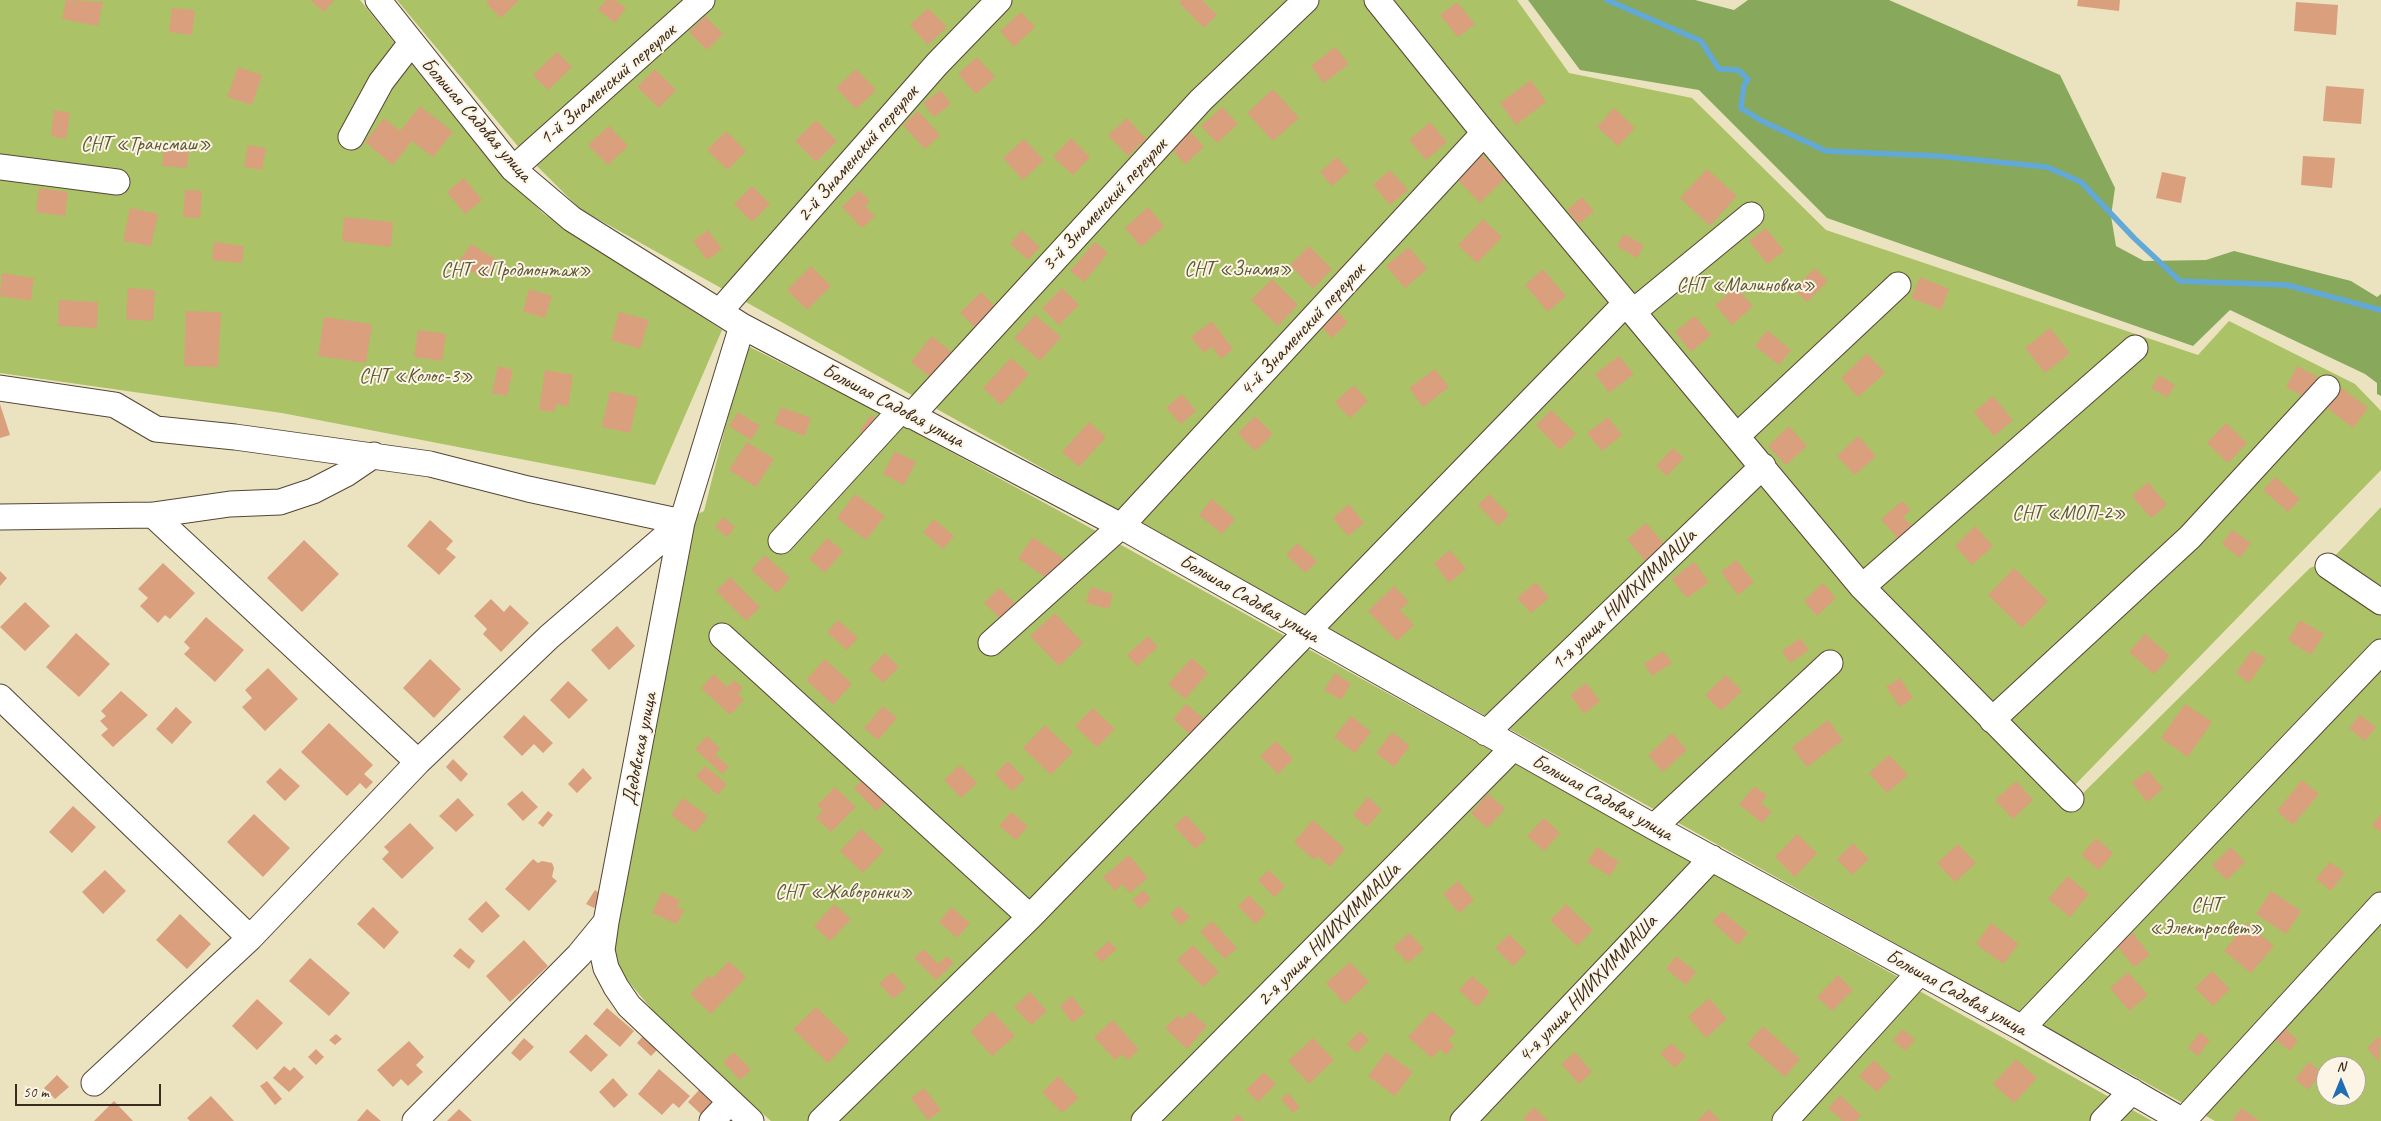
<!DOCTYPE html>
<meta charset="utf-8">
<style>
body{margin:0}
#map{position:relative;width:2381px;height:1121px;overflow:hidden;background:#ebe2c0;font-family:Caveat,sans-serif}
canvas{display:block}
.north{position:absolute;left:2316px;top:1056px;width:50px;height:50px;box-sizing:border-box;background:#fcf5e5;border:1px solid #afa495;border-radius:50%;rotate:0deg;font-size:14px;font-weight:700;line-height:20px;text-align:center;color:#3b2a1e}
.north::after{content:'';display:block;margin:auto;width:18px;height:22px;background:#1f6fb2;clip-path:polygon(50% 0,100% 100%,50% 72%,0 100%)}
.scale{position:absolute;left:15px;top:1084px;width:146px;height:22px;box-sizing:border-box;border:2px solid #3b2a1e;border-top:0;padding-left:6px;font-size:15px;line-height:18px;white-space:nowrap;color:#3b2a1e;-webkit-text-stroke:4px #fcf5e5;paint-order:stroke}
</style>
<div id="map">
<canvas width="2381" height="1121"></canvas>
<div class="north">N</div>
<div class="scale">50 m</div>
</div>
<script>
const c = document.querySelector('canvas').getContext('2d');
c.lineJoin = 'round';
function paint(path, color) {
  c.fillStyle = color;
  c.fill(path, 'evenodd');
}
function poly(rows) {
  const path = new Path2D();
  for (const r of rows) {
    path.moveTo(r[0], r[1]);
    for (let i = 2; i < r.length; i += 2) path.lineTo(r[i], r[i + 1]);
  }
  return path;
}
function trace(path, color, width, dash) {
  c.strokeStyle = color;
  c.lineWidth = width;
  c.lineCap = dash ? 'butt' : 'round';
  c.setLineDash(dash || []);
  c.stroke(path);
}
function label(font, color, halo, rows, align = 'center') {
  c.font = font + ' Caveat,sans-serif';
  c.lineWidth = 4;
  c.setLineDash([]);
  c.textBaseline = 'middle';
  c.strokeStyle = halo;
  c.fillStyle = color;
  for (const [text, x, y, turn = 0] of rows) {
    c.save();
    c.translate(x, y);
    c.rotate((+turn || 0) * Math.PI / 180);
    c.textAlign = isNaN(turn) ? turn : align;
    if (halo) c.strokeText(text, 0, 0);
    c.fillText(text, 0, 0);
    c.restore();
  }
}
paint(poly([
 [0,0,360,0,489,160,544,214,722,330,655,485,282,413,0,373],
 [397,0,1367,0,1613,304,1308,617,580,209,521,150],
 [1390,0,1517,0,1569,73,1692,98,1826,230,2198,355,2229,321,2355,384,2381,411,2381,470,2071,789,1878,594],
 [1623,315,2067,809,2310,568,2331,560,2381,507,2381,1121,2215,1121,1324,626],
 [2326,1066,2356,1066,2356,1096,2326,1096],
 [746,345,874,410,1096,531,1900,978,1772,1121,771,1121,670,1031,602,950,682,522,704,511],
 [1914,988,2152,1121,1795,1121]
]), '#abc266');
paint(poly([
 [1528,0,1695,0,1734,10,1748,0,1889,0,2060,75,2115,188,2111,216,2116,246,2144,261,2206,260,2234,251,2351,281,2377,297,2381,294,2381,396,2377,394,2377,383,2365,374,2230,310,2193,346,1827,218,1699,90,1580,70]
]), '#88a85b');
trace(poly([
 [1607,0,1701,41,1719,69,1738,70,1748,79,1744,85,1741,108,1762,121,1826,151,1938,156,2047,167,2081,182,2134,238,2180,281,2287,285,2381,310]
]), '#62a9d8', 5.5);
paint(poly([
 [66,0,103,2,98,26,62,19],
 [312,0,334,0,324,12,311,1],
 [489,0,519,0,501,18,486,3],
 [606,0,615,0,626,8,615,23,598,10],
 [1182,0,1202,0,1217,15,1204,28,1179,3],
 [2078,0,2120,0,2119,11,2077,6],
 [1457,2,1475,24,1458,37,1440,15],
 [2296,2,2338,5,2336,35,2294,31],
 [172,8,195,10,192,35,169,32],
 [928,8,947,27,928,45,910,25],
 [1021,12,1035,27,1014,47,1000,31],
 [705,16,723,34,707,50,689,32],
 [1335,47,1349,64,1324,83,1311,66],
 [557,52,572,67,548,90,533,75],
 [977,57,995,77,976,94,958,74],
 [238,67,262,75,252,105,227,97],
 [655,69,676,90,659,108,637,87],
 [856,69,876,90,856,109,836,88],
 [1531,80,1546,102,1516,125,1500,103],
 [2326,86,2364,89,2361,124,2323,121],
 [1273,89,1299,118,1273,141,1247,113],
 [941,90,951,104,934,117,923,103],
 [420,106,453,132,433,157,412,141,393,165,365,142,384,118,400,131],
 [1222,107,1238,124,1217,143,1201,126],
 [1614,108,1635,128,1618,146,1597,127],
 [54,110,70,113,66,139,51,136],
 [918,111,940,135,925,149,903,125],
 [1127,118,1146,139,1128,156,1108,135],
 [816,120,837,141,816,162,795,141],
 [1430,122,1447,142,1426,160,1409,140],
 [609,126,628,146,608,165,588,145],
 [726,131,746,151,728,170,707,150],
 [1190,131,1204,147,1185,164,1171,148],
 [1071,138,1090,157,1073,175,1053,157],
 [1024,139,1044,160,1023,180,1003,158],
 [248,145,266,148,262,170,244,167],
 [164,146,189,148,187,168,162,166],
 [1481,154,1505,178,1480,203,1456,178],
 [2303,156,2335,158,2332,188,2301,185],
 [1337,157,1349,171,1332,186,1320,172],
 [1707,169,1737,196,1710,226,1680,198],
 [1390,170,1408,190,1390,205,1373,185],
 [2162,172,2186,177,2181,203,2156,198],
 [464,178,482,200,465,214,447,192],
 [752,186,770,204,752,222,734,204],
 [39,188,68,192,65,216,36,212],
 [185,190,202,191,200,218,183,217],
 [859,190,870,201,865,206,875,216,862,228,842,207],
 [1582,197,1594,211,1579,224,1567,210],
 [1148,207,1164,226,1141,247,1125,228],
 [130,208,158,214,151,246,123,241],
 [344,217,393,222,391,247,342,241],
 [1483,219,1502,237,1477,263,1458,245],
 [1766,228,1784,251,1767,264,1749,241],
 [708,230,722,249,707,260,693,241],
 [1022,230,1040,247,1028,260,1010,244],
 [1624,234,1644,245,1637,258,1617,246],
 [214,242,244,246,242,263,212,260],
 [1095,242,1108,253,1084,282,1070,271],
 [471,244,497,260,485,280,458,263],
 [1309,246,1332,269,1313,289,1290,265],
 [1409,247,1427,269,1405,288,1386,266],
 [811,266,831,286,807,310,787,290],
 [1815,268,1828,281,1807,302,1794,289],
 [1543,269,1566,296,1548,312,1525,285],
 [2,273,34,278,31,301,0,296],
 [1920,277,1949,289,1941,310,1911,298],
 [1272,279,1298,305,1278,326,1251,300],
 [1736,287,1753,306,1732,325,1715,305],
 [128,288,155,290,153,321,126,319],
 [1062,288,1079,305,1059,325,1042,308],
 [529,289,552,296,545,318,523,312],
 [981,292,995,306,975,327,960,313],
 [59,300,98,302,97,328,58,326],
 [186,311,221,312,218,367,184,366],
 [619,312,649,320,640,349,611,340],
 [1338,312,1348,322,1332,338,1322,327],
 [1035,315,1061,337,1040,361,1014,338],
 [1695,316,1711,335,1691,352,1675,332],
 [324,317,372,324,366,363,318,356],
 [1212,321,1233,349,1221,359,1212,347,1204,353,1191,337],
 [2050,328,2070,353,2045,373,2025,348],
 [418,330,446,334,442,361,414,357],
 [1767,330,1791,350,1779,365,1755,346],
 [932,336,956,356,936,382,911,362],
 [1867,353,1885,373,1858,397,1841,378],
 [1619,356,1634,374,1609,393,1595,374],
 [1011,358,1029,374,1001,405,983,388],
 [498,366,513,370,507,396,492,393],
 [2297,366,2318,377,2306,398,2286,387],
 [1435,369,1449,387,1423,407,1409,388],
 [545,370,573,375,568,406,556,404,555,412,539,410],
 [2159,375,2175,385,2167,397,2151,388],
 [1354,385,1368,401,1350,418,1335,402],
 [2342,388,2368,408,2353,428,2326,407],
 [610,391,638,397,630,433,602,427],
 [1182,394,1196,411,1181,424,1166,408],
 [1993,396,2013,420,1994,436,1974,412],
 [0,404,10,435,0,438],
 [781,407,811,418,805,436,774,424],
 [1551,410,1576,434,1560,450,1536,425],
 [738,412,760,426,751,440,729,426],
 [871,415,880,421,869,437,860,431],
 [1255,416,1273,434,1255,451,1238,433],
 [1608,417,1622,435,1602,451,1587,433],
 [1089,422,1106,437,1079,467,1062,452],
 [2226,423,2247,443,2228,463,2207,443],
 [1789,426,1807,446,1786,465,1768,446],
 [1858,436,1876,456,1855,475,1837,456],
 [747,442,774,459,756,487,729,470],
 [1673,448,1684,458,1667,476,1656,466],
 [895,451,916,462,904,485,883,474],
 [2275,477,2300,499,2288,512,2263,490],
 [2148,482,2167,505,2151,518,2132,496],
 [855,494,885,516,866,540,837,518],
 [1489,494,1509,515,1498,526,1478,505],
 [1212,499,1235,519,1222,534,1199,515],
 [1902,501,1911,510,1903,517,1912,526,1898,539,1881,519],
 [1349,504,1364,523,1348,536,1333,518],
 [723,517,735,527,727,537,715,527],
 [934,519,954,536,943,549,923,532],
 [430,520,453,541,446,549,456,557,439,575,407,546],
 [1646,523,1666,546,1647,563,1627,539],
 [1975,526,1993,546,1972,565,1955,546],
 [2232,530,2251,543,2240,558,2222,544],
 [1033,537,1064,559,1049,580,1018,558],
 [827,538,843,551,825,573,809,559],
 [304,540,339,574,302,612,267,578],
 [1297,543,1317,561,1306,573,1286,555],
 [1450,550,1466,569,1449,583,1434,563],
 [765,555,790,578,777,593,751,570],
 [1736,560,1754,582,1738,595,1721,572],
 [1694,562,1709,582,1687,598,1672,579],
 [163,563,195,593,170,619,165,615,158,623,140,606,148,598,138,589],
 [2014,568,2048,601,2022,628,1988,595],
 [0,571,7,578,0,586],
 [730,577,760,607,746,621,716,591],
 [1536,582,1549,598,1531,613,1517,598],
 [1823,583,1836,598,1817,616,1804,601],
 [1394,586,1409,602,1400,610,1414,625,1397,641,1368,611],
 [1091,587,1113,594,1109,609,1086,603],
 [999,588,1015,603,1000,618,984,603],
 [491,599,504,612,510,605,529,623,501,652,483,634,487,629,474,616],
 [25,602,50,626,25,651,0,627],
 [1055,613,1083,643,1059,666,1030,636],
 [206,617,244,650,215,682,184,654,190,648,184,642],
 [838,620,858,638,847,650,827,632],
 [2300,620,2324,634,2311,655,2288,640],
 [617,626,635,646,609,670,591,650],
 [76,633,110,664,79,697,46,667],
 [2145,634,2170,656,2154,674,2129,652],
 [1148,636,1158,647,1137,666,1127,655],
 [1800,638,1809,650,1790,663,1782,651],
 [2252,650,2266,659,2249,683,2236,673],
 [1663,651,1672,663,1652,676,1644,664],
 [885,653,899,667,883,683,869,669],
 [1192,658,1208,673,1185,699,1168,684],
 [430,659,461,689,434,718,403,688],
 [825,659,852,684,833,705,806,680],
 [268,668,298,699,265,731,242,707,252,698,245,690],
 [1335,673,1351,684,1341,700,1324,690],
 [714,674,727,687,734,680,743,688,738,694,744,700,730,715,701,688],
 [1726,675,1742,691,1721,711,1705,695],
 [1900,678,1913,698,1900,707,1886,687],
 [568,681,588,700,569,719,550,700],
 [1586,683,1600,701,1584,714,1570,695],
 [121,691,148,715,113,747,101,735,108,729,100,721,106,716,101,711],
 [1186,704,1204,719,1191,735,1173,719],
 [2185,704,2212,722,2188,757,2161,738],
 [883,706,897,718,878,740,864,728],
 [176,707,192,722,172,744,156,729],
 [1093,708,1115,729,1097,747,1075,726],
 [524,715,553,743,543,753,534,744,522,756,503,737],
 [2360,715,2376,727,2365,741,2349,728],
 [1351,716,1371,732,1355,753,1334,737],
 [1828,720,1843,740,1807,767,1792,747],
 [329,723,373,765,364,774,373,782,366,789,360,783,347,796,301,752],
 [1045,725,1073,752,1051,775,1023,748],
 [1392,732,1410,746,1394,767,1376,753],
 [1672,733,1687,750,1663,772,1648,755],
 [707,736,720,749,715,754,729,767,722,774,695,749],
 [1276,741,1293,759,1278,774,1260,756],
 [1889,755,1908,775,1887,793,1869,773],
 [453,759,468,774,461,782,446,767],
 [1008,761,1025,779,1012,791,995,774],
 [960,765,977,783,961,798,944,780],
 [705,766,727,784,718,795,696,776],
 [280,768,300,786,285,801,266,782],
 [583,768,592,778,577,793,568,784],
 [2148,770,2163,789,2147,802,2132,783],
 [863,779,886,802,876,811,854,788],
 [2302,780,2319,794,2293,825,2277,811],
 [2016,781,2033,800,2013,819,1995,800],
 [1755,786,1767,796,1761,803,1772,812,1762,823,1739,804],
 [835,787,856,807,831,832,816,818,823,810,817,805],
 [522,791,538,807,523,821,507,804],
 [1488,794,1505,809,1487,828,1471,813],
 [1368,797,1382,810,1367,827,1353,815],
 [458,798,474,815,456,832,439,816],
 [683,798,708,816,695,833,671,815],
 [73,806,96,827,72,853,49,832],
 [548,811,553,815,543,827,538,823],
 [1011,812,1028,826,1016,840,999,826],
 [254,814,290,848,263,877,227,842],
 [2381,814,2381,832,2372,826],
 [1186,815,1207,838,1195,849,1174,826],
 [1544,818,1560,833,1544,851,1527,836],
 [1313,820,1345,849,1330,867,1317,856,1314,860,1294,842],
 [410,823,434,848,402,879,382,859,389,852,384,847],
 [861,829,884,850,863,873,840,851],
 [1797,834,1817,853,1795,877,1775,857],
 [2096,838,2113,853,2099,870,2081,855],
 [1853,843,1869,859,1852,875,1837,859],
 [1958,844,1976,863,1955,882,1937,863],
 [1597,847,1619,862,1610,876,1587,862],
 [2231,847,2245,862,2227,880,2212,865],
 [1129,855,1148,878,1130,893,1122,884,1115,891,1103,877],
 [533,859,538,863,542,861,552,863,554,868,552,877,557,881,529,911,505,889],
 [2330,862,2345,873,2331,891,2316,879],
 [105,870,126,891,103,914,82,892],
 [1269,870,1285,886,1274,897,1258,880],
 [2068,876,2089,894,2070,917,2048,899],
 [1458,881,1474,900,1459,913,1443,894],
 [595,890,602,895,594,908,586,904],
 [1143,890,1151,899,1140,909,1132,900],
 [2271,891,2301,911,2286,934,2256,914],
 [662,892,680,900,677,907,684,910,677,924,652,913],
 [1249,895,1266,913,1255,924,1238,906],
 [486,901,500,916,482,933,468,919],
 [834,904,851,919,830,941,814,926],
 [1566,904,1593,930,1577,946,1550,920],
 [1179,906,1190,917,1181,925,1170,914],
 [373,907,399,932,384,949,357,924],
 [951,907,970,923,957,938,939,922],
 [1722,911,1748,933,1738,945,1712,922],
 [180,914,211,944,187,969,156,940],
 [1212,921,1237,948,1225,959,1200,932],
 [1991,923,2019,944,2003,964,1976,944],
 [2247,923,2274,946,2251,973,2224,951],
 [1409,933,1424,949,1408,963,1393,947],
 [2133,933,2150,955,2134,967,2117,946],
 [1509,934,1527,952,1513,966,1495,948],
 [524,940,548,966,510,1002,486,976],
 [1109,941,1117,949,1102,962,1094,954],
 [1193,945,1219,972,1203,987,1177,960],
 [460,948,475,961,469,969,453,956],
 [924,949,938,964,947,956,954,963,936,980,914,958],
 [1676,956,1696,972,1686,985,1666,969],
 [310,958,350,993,329,1016,289,981],
 [729,961,746,977,711,1014,690,994,709,975,712,979],
 [1350,962,1369,982,1345,1004,1326,983],
 [2212,971,2230,989,2213,1006,2195,988],
 [893,972,906,988,893,999,879,983],
 [2128,972,2148,995,2129,1011,2110,988],
 [1838,975,1853,990,1832,1011,1817,997],
 [1472,976,1490,992,1477,1007,1459,990],
 [1030,992,1047,1011,1031,1025,1014,1007],
 [1072,996,1085,1013,1072,1023,1060,1006],
 [1709,998,1727,1019,1706,1038,1688,1017],
 [257,999,283,1023,257,1050,232,1026],
 [816,1007,850,1040,828,1063,793,1029],
 [607,1008,634,1031,620,1047,593,1024],
 [992,1011,1015,1036,992,1056,970,1032],
 [1190,1011,1207,1026,1187,1049,1165,1028,1178,1015,1183,1019],
 [1432,1011,1456,1032,1448,1040,1454,1046,1446,1055,1440,1049,1432,1058,1408,1037],
 [1113,1020,1139,1050,1127,1060,1122,1054,1115,1060,1094,1037],
 [1763,1026,1800,1059,1785,1077,1747,1044],
 [2282,1026,2298,1040,2290,1051,2273,1038],
 [1903,1029,1915,1040,1905,1051,1893,1040],
 [1360,1031,1369,1040,1357,1053,1347,1044],
 [2200,1032,2210,1040,2198,1056,2188,1048],
 [336,1034,342,1039,335,1045,329,1040],
 [586,1034,608,1055,591,1072,569,1052],
 [644,1035,659,1048,651,1056,637,1043],
 [2379,1036,2381,1038,2379,1062,2367,1048],
 [524,1038,534,1047,520,1061,511,1053],
 [1313,1038,1334,1060,1309,1084,1288,1061],
 [409,1041,424,1057,416,1065,423,1072,408,1086,401,1079,393,1087,377,1070],
 [1671,1043,1686,1056,1675,1068,1660,1054],
 [316,1049,324,1057,316,1065,308,1057],
 [734,1052,751,1070,740,1080,723,1062],
 [1386,1052,1413,1072,1395,1096,1368,1076],
 [1575,1052,1592,1072,1579,1084,1561,1064],
 [2016,1059,2037,1078,2014,1103,1993,1084],
 [1874,1060,1891,1077,1877,1092,1859,1076],
 [2309,1062,2322,1073,2308,1090,2295,1079],
 [284,1066,290,1071,294,1067,304,1077,289,1092,273,1078],
 [659,1069,690,1096,679,1108,673,1103,662,1115,638,1094],
 [1264,1072,1276,1084,1258,1102,1246,1090],
 [57,1075,69,1087,55,1099,44,1088],
 [1058,1076,1079,1098,1062,1113,1042,1092],
 [613,1078,628,1095,614,1108,599,1092],
 [267,1081,282,1099,275,1105,260,1086],
 [924,1088,941,1110,928,1120,911,1098],
 [700,1089,718,1104,705,1118,688,1102],
 [1288,1093,1300,1107,1293,1113,1281,1099],
 [1840,1095,1861,1115,1856,1121,1843,1121,1828,1108],
 [211,1096,234,1121,190,1121,187,1118],
 [114,1101,133,1121,94,1121],
 [1534,1107,1548,1121,1526,1121,1523,1118],
 [2241,1108,2260,1121,2232,1121],
 [367,1109,381,1121,357,1121],
 [459,1109,472,1121,447,1121],
 [1709,1109,1720,1121,1697,1121],
 [1238,1114,1244,1121,1231,1121]
]), '#daa07e');
const minor = poly([
 [378,0,513,169,572,219,742,326,1121,526,1654,827,2022,1028,2183,1121],
 [1377,0,1484,133,1862,587,2071,799],
 [351,137,381,82,411,43],
 [0,167,117,182],
 [513,169,702,0],
 [720,311,937,64,999,0],
 [1633,312,1751,215],
 [742,326,682,522,606,922,602,950,606,968,616,987,629,1006,751,1121],
 [0,388,115,405,156,429,235,437,430,464,528,489,682,522],
 [911,416,1201,100,1306,0],
 [1737,436,1898,285],
 [153,515,418,762],
 [0,517,153,515,230,504,280,502,313,491,346,474,374,455],
 [781,541,901,410],
 [2328,566,2381,602],
 [1862,587,2135,348],
 [722,636,1030,917],
 [991,643,1121,526,1484,133],
 [0,697,250,938],
 [1992,720,2190,537,2327,388],
 [1486,733,1763,466],
 [1654,827,1830,663],
 [2022,1028,2381,652],
 [94,1083,250,938,418,762,549,637,682,522],
 [415,1121,579,955,606,922],
 [712,1121,730,1102],
 [821,1121,1030,917,1626,303],
 [1144,1121,1513,748],
 [1463,1121,1712,858],
 [1785,1121,1919,973],
 [2103,1121,2132,1091],
 [2183,1121,2381,905]
]);
trace(minor, '#554636', 27);
trace(minor, '#fff', 25);
label('20px', '#3b2a1e', '#fcf5e5', [
 ["1-й Знаменский переулок",608,85,-41],
 ["Большая Садовая улица",476,120,49],
 ["2-й Знаменский переулок",858,154,-49],
 ["3-й Знаменский переулок",1105,205,-47],
 ["4-й Знаменский переулок",1303,330,-47],
 ["Большая Садовая улица",893,406,28],
 ["Большая Садовая улица",1249,599,30],
 ["1-я улица НИИХИММАШа",1624,600,-44],
 ["Дедовская улица",640,749,-79],
 ["Большая Садовая улица",1602,798,29],
 ["2-я улица НИИХИММАШа",1329,935,-45],
 ["4-я улица НИИХИММАШа",1588,989,-47],
 ["Большая Садовая улица",1956,993,29]
]);
label('20px', '#5d5834', '#fcf5e5', [
 ["СНТ «Трансмаш»",146,145],
 ["СНТ «Знамя»",1238,270],
 ["СНТ «Продмонтаж»",516,271],
 ["СНТ «Малиновка»",1746,286],
 ["СНТ «Колос-3»",416,377],
 ["СНТ «МОП-2»",2069,514],
 ["СНТ «Жаворонки»",844,893],
 ["СНТ",2206,906],
 ["«Электросвет»",2206,929]
]);
</script>
